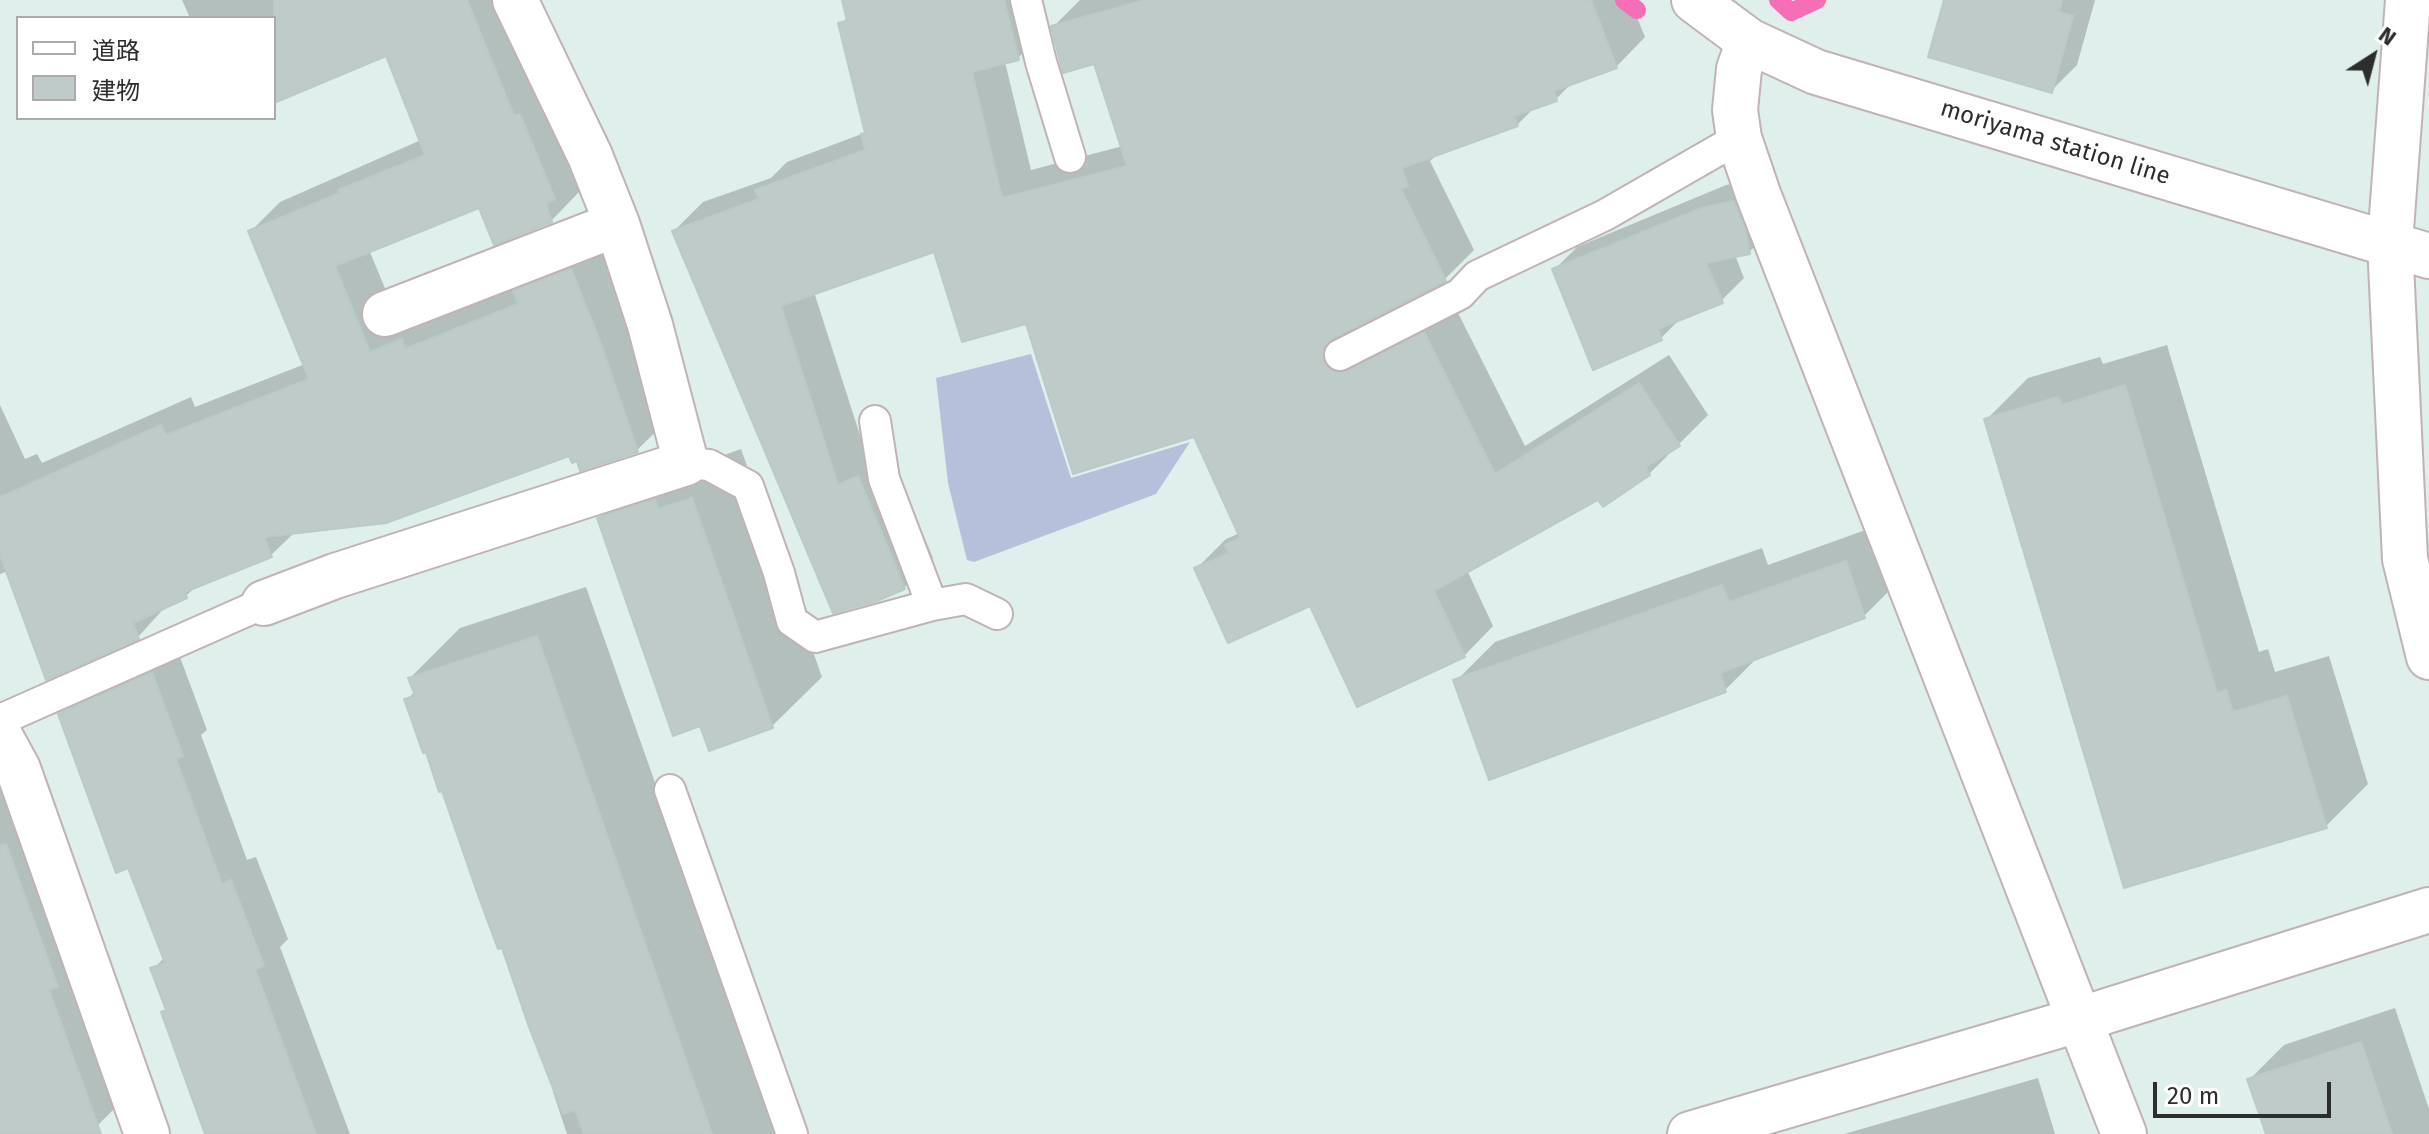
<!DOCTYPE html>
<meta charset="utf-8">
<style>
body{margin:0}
#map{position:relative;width:2429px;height:1134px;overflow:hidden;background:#dfefeb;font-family:"Fira Sans","Noto Sans JP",sans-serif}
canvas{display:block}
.legend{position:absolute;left:16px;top:16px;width:260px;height:104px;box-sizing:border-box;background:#fff;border:2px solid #ababab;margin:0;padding:10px 14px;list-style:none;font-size:24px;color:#2d2d2d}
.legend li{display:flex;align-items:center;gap:16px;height:40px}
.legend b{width:40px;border:2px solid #ababab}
.north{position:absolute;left:2333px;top:16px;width:80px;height:80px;-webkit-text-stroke:6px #fff;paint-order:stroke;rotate:36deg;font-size:22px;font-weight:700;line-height:32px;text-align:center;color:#2d2d2d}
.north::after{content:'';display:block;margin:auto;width:28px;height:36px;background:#2d2d2d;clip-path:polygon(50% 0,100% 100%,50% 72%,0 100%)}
.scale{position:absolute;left:2153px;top:1082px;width:178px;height:36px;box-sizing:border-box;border:4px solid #2d2d2d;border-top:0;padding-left:10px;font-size:24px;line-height:28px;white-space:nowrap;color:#2d2d2d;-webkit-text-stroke:6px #fff;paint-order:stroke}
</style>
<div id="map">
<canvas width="2429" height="1134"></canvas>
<ul class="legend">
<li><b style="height:10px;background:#fff"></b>道路</li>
<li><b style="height:22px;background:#bfcbc8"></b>建物</li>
</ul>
<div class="north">N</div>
<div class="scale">20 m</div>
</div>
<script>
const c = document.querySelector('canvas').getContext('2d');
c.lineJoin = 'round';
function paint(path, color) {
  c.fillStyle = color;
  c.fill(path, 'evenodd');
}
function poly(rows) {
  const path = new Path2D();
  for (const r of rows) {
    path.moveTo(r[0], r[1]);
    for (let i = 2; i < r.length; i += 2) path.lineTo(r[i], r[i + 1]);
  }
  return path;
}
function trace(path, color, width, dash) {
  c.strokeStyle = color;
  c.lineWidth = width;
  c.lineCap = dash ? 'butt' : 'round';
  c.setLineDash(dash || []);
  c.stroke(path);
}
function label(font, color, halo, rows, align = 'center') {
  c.font = font + ' "Fira Sans",sans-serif';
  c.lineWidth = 8;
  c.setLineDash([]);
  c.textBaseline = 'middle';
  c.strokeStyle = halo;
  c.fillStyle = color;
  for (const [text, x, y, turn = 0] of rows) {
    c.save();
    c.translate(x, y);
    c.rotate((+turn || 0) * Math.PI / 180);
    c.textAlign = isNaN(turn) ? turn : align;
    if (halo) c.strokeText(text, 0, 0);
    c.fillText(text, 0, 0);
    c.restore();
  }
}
paint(poly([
 [1031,354,1071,478,1190,442,1156,494,974,562,967,560,948,483,936,378]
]), '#b6c0da');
paint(poly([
 [182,0,508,0,580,191,551,221,480,205,369,250,400,324,431,311,434,320,520,286,545,262,600,241,667,421,637,450,581,468,578,459,571,453,295,532,271,555,198,584,186,596,167,605,138,637,8,571,0,574,0,405,25,459,37,454,42,463,191,397,195,407,305,364,250,232,280,202,421,140,387,53,274,101,274,18,190,18],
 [844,0,1040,0,1047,29,1018,58,1005,62,1031,170,1123,146,1096,61,1053,27,1080,0,1630,0,1645,37,1616,67,1573,82,1556,99,1535,107,1517,125,1437,155,1430,161,1474,250,1444,280,1351,327,1353,334,1454,305,1525,446,1669,355,1708,415,1649,474,1599,497,1467,570,1493,626,1464,656,1311,603,1197,568,1226,539,1240,533,1195,434,1027,321,935,250,814,292,867,457,887,449,933,558,904,588,674,231,703,202,771,178,787,162,867,132,840,24,848,17],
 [1947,0,2095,0,2077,65,2052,90],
 [1757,179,1772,230,1749,252,1735,255,1744,278,1721,301,1682,317,1661,338,1554,270,1577,247,1726,185],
 [2167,345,2259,652,2268,649,2275,672,2329,656,2368,784,2326,826,1986,420,2028,378,2100,357,2103,364],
 [741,449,822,677,772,726,702,724,599,519,649,469,708,461],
 [1885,523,1903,577,1864,616,1760,655,1725,690,1456,681,1495,642,1762,548,1768,565],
 [586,587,779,1134,567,1134,553,1092,556,1089,443,789,407,700,415,691,410,678,460,628],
 [177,649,207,730,201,735,247,860,256,857,288,939,280,947,350,1134,206,1134,164,1012,168,1008,153,969,165,957,64,713,89,688],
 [0,728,122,1101,97,1126,74,1134,0,1134],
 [2395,1008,2429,1109,2429,1134,2268,1134,2250,1079,2284,1045],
 [2038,1078,2055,1134,1844,1134]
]), '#0003');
trace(poly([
 [1624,0,1637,10],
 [1778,0,1791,12,1817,0]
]), '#f56eb6', 18);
const building = poly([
 [274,0,467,0,514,116,520,114,555,199,546,203,552,222,494,245,479,208,335,266,370,352,402,339,405,349,518,304,513,291,571,269,601,344,638,452,580,471,577,461,572,463,569,456,386,523,264,537,272,557,185,592,187,598,133,623,139,639,46,680,0,555,0,497,161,425,166,435,309,379,248,231,340,193,338,190,425,155,386,56,274,103,274,0],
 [842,0,1004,0,1019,60,972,72,1002,198,1127,166,1094,64,1063,73,1051,26,1145,0,1591,0,1617,68,1554,91,1557,101,1514,116,1518,126,1402,168,1408,186,1401,189,1446,281,1332,339,1325,346,1322,355,1330,370,1338,373,1347,371,1424,332,1495,474,1639,383,1680,446,1646,467,1650,475,1603,507,1598,500,1434,591,1465,657,1357,707,1310,606,1228,643,1194,568,1229,553,1225,545,1240,538,1194,437,1073,474,1026,324,962,342,934,252,781,306,838,485,858,476,905,589,877,601,833,613,672,231,759,199,755,190,865,150,861,134,865,133,838,23,847,21,842,0],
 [1944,0,2062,0,2059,12,2073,16,2052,93,1928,57,1944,0],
 [1734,201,1745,229,1750,254,1706,263,1723,303,1658,329,1662,340,1593,370,1552,269,1702,208,1734,201],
 [2125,385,2217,693,2226,690,2233,712,2287,696,2327,828,2124,888,1984,419,2058,397,2062,405,2125,385],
 [692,498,773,728,709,751,700,726,673,736,597,518,655,499,658,509,692,498],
 [1846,561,1865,618,1720,673,1726,692,1489,780,1453,680,1722,585,1729,602,1846,561],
 [537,636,712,1134,584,1134,575,1110,563,1114,529,1027,502,948,498,949,478,895,442,791,439,792,426,752,423,753,404,699,415,696,408,678,537,636],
 [152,672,183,756,176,759,222,884,231,880,264,966,255,969,316,1134,205,1134,161,1012,166,1010,150,968,165,963,128,868,116,873,58,714,152,672],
 [6,844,58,987,49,990,101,1134,0,1134,0,845,6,844],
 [2361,1042,2392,1134,2266,1134,2247,1079,2361,1042]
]);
paint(building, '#bfcbc8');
trace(building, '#b8cbc8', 2);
const service = poly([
 [1026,0,1041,62,1070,157],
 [1340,355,1460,294,1477,276,1605,215,1739,138],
 [875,421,884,479,932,605],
 [686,463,709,465,748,486,779,573,792,621,815,637,932,605,966,599,997,614],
 [0,720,264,603],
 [670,790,792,1134]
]);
const minor = poly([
 [1749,41,1739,69,1735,110,1739,138,1758,194,2124,1134],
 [385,314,617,224],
 [264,603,335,576,686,463,650,325,617,224,590,156,515,0],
 [0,736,18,769,147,1134]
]);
const tertiary = poly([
 [2408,0,2390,243,2405,559,2429,657],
 [1690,1134,2078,1020,2429,910]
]);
const secondary = poly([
 [1694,0,1749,41,1816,72,2429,256]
]);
trace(service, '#c1b3b3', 34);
trace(minor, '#c1b3b3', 48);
trace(tertiary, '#c1b3b3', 48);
trace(secondary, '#c1b3b3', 48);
trace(service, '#fff', 30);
trace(minor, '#fff', 44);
trace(tertiary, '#fff', 44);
trace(secondary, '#fff', 44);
label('24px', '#2d2d2d', '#fff', [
 ["moriyama station line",2055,143,17]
]);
</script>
